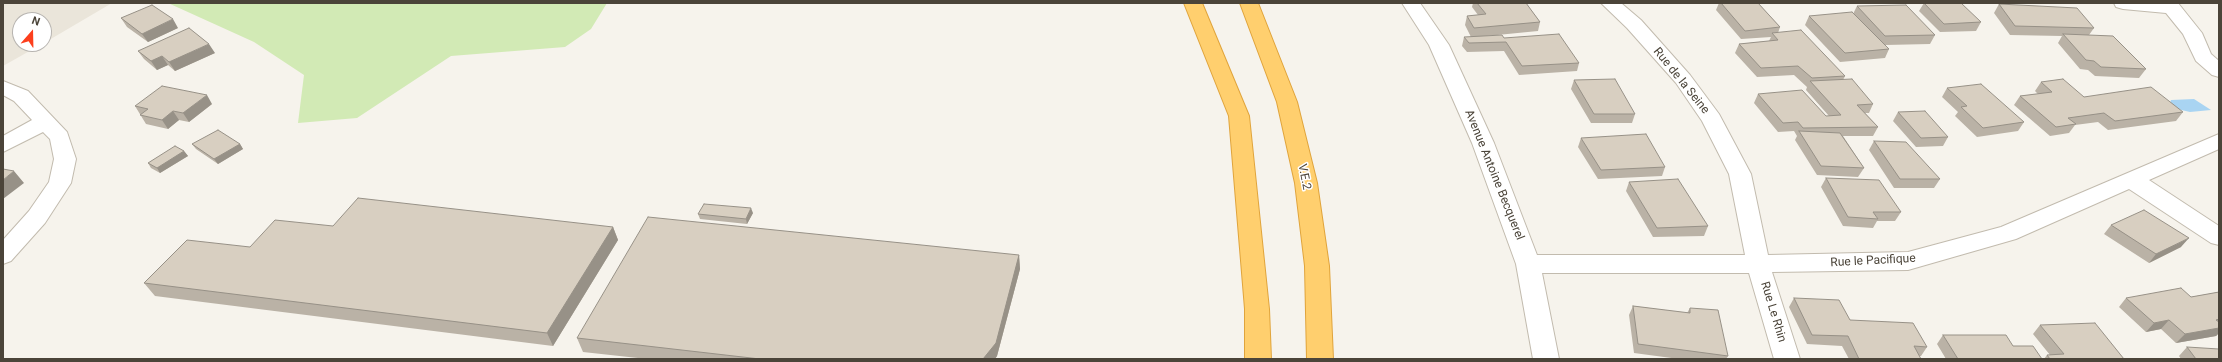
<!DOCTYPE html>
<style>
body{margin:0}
#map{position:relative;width:2222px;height:362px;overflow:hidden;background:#f6f3ec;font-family:Roboto,sans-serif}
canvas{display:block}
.frame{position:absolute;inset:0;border:4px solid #4b4439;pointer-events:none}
.north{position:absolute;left:12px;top:12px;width:40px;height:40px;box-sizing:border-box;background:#fff;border:1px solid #b7b4b0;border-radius:50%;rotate:20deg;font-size:11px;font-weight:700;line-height:16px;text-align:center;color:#4b4439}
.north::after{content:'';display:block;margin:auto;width:14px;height:18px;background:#fc3f1d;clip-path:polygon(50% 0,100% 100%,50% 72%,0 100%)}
</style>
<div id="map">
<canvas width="2222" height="362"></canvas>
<div class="frame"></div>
<div class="north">N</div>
</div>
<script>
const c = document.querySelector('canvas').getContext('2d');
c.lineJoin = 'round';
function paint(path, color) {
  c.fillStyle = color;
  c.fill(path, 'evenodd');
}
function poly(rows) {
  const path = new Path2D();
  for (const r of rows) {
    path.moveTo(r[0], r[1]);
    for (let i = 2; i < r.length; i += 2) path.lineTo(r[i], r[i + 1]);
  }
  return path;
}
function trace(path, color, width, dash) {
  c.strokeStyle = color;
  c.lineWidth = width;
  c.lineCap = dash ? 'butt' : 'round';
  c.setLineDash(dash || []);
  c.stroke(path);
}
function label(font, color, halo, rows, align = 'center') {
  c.font = font + ' Roboto,sans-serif';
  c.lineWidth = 3;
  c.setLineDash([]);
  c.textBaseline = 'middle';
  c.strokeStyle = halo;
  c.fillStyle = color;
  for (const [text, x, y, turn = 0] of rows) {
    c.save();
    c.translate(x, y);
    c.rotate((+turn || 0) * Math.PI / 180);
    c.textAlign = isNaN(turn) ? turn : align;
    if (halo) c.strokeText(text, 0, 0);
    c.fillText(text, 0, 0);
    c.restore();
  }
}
paint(poly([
 [3,3,112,3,44,43,44,20,20,20,20,44,42,44,3,66]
]), '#eae5da');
paint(poly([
 [168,3,607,3,591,29,565,47,451,56,357,118,298,123,304,75,254,42]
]), '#d2eab5');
paint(poly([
 [2194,99,2211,110,2190,112,2177,109,2170,103,2171,100]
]), '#a9d4f2');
const minor = poly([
 [1402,3,1420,3,1449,45,1494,143,1537,255,1745,255,1729,174,1702,121,1676,83,1627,28,1601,3,1621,3,1641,20,1690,75,1719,114,1751,174,1768,255,1908,252,2001,227,2219,134,2219,149,2149,180,2219,226,2219,245,2211,243,2129,189,2016,239,1908,270,1772,272,1800,359,1774,359,1749,273,1542,273,1559,359,1533,359,1516,264,1472,143,1429,45,1402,3],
 [2114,3,2178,3,2202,33,2211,54,2219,61,2219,77,2212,75,2196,61,2183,34,2166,13,2123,9,2116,7,2114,3],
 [3,81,28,91,67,132,76,159,71,183,45,223,11,261,3,264,3,240,29,211,49,182,54,159,50,139,43,132,3,152,3,136,32,120,14,101,3,95,3,81]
]);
const highway = poly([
 [1184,3,1202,3,1249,116,1269,309,1271,359,1245,359,1245,309,1229,116,1184,3],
 [1240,3,1258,3,1297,102,1317,183,1329,266,1333,359,1307,359,1305,266,1295,183,1277,102,1240,3]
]);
trace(minor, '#c2bbae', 2);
trace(highway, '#e0a43c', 2);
paint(minor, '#fff');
paint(highway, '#ffcf6e');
paint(poly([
 [1473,3,1526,3,1540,22,1538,31,1487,36,1504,38,1579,63,1577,71,1519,75,1504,51,1467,52,1462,46,1464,37,1471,37,1465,25,1467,16,1478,15,1472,7],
 [1719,3,1758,3,1780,27,1778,33,1845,76,1843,80,1873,104,1869,113,1865,113,1878,127,1873,136,1843,136,1864,168,1858,177,1817,175,1795,140,1797,136,1794,131,1778,132,1754,103,1758,94,1826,116,1829,116,1806,90,1807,87,1794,75,1757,77,1735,53,1739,44,1769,41,1771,37,1741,39,1716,10],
 [1924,3,1981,22,1976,31,1940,32,1919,11],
 [1999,4,2094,28,2089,35,2146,69,2139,78,2095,76,2088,70,2080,69,2058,43,2062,36,2010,35,1994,13],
 [1857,6,1935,35,1930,44,1885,45,1889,49,1885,58,1840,62,1805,25,1809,16,1853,14],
 [121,18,178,28,148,42,127,27],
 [138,51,215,53,175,71,168,65,157,70,144,59],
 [1574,80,1635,114,1632,123,1591,123,1571,89],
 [2041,82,2084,97,2183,112,2176,121,2108,130,2098,122,2075,125,2069,133,2050,136,2014,105,2020,96,2038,94,2035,91],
 [1947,88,2024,122,2018,131,1977,137,1955,116,1958,112,1942,97],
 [212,104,189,122,179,120,168,129,146,124,135,106],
 [1898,112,1948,137,1943,146,1916,147,1893,121],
 [1581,138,1665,167,1662,176,1598,179,1578,147],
 [1874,141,1940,179,1934,188,1894,188,1869,150],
 [192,144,240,144,243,149,218,164,196,149],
 [184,151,188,156,160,173,151,168,148,163],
 [1826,178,1901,212,1895,221,1877,221,1873,228,1843,226,1821,187],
 [1629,182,1708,226,1704,236,1653,237,1626,191],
 [753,213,747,224,700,219,698,214],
 [2111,225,2181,247,2149,263,2104,234],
 [333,226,613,227,618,240,553,346,155,296,144,283,250,247],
 [1019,255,1020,269,997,356,995,359,647,359,583,352,577,338],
 [2219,292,2219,333,2216,336,2176,343,2161,329,2146,332,2119,307,2126,298,2191,297],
 [1794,298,1850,320,1927,347,1921,356,1919,356,1921,359,1849,359,1842,346,1807,344,1789,307],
 [1633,306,1687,313,1690,308,1728,356,1726,359,1679,359,1634,353,1629,315],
 [2040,325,2124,359,2044,359,2047,355,2050,355,2033,334],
 [1943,335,2013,346,2042,359,1946,359,1937,344],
 [2187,347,2219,359,2181,359,2179,356]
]), '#bab2a6');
paint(poly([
 [173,19,178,28,148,42,142,34],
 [209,44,215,53,175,71,169,62],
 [162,56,168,65,157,70,151,61],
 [207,95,212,104,189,122,183,113],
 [173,111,179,120,168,129,162,120],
 [240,144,243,149,218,164,214,159],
 [184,151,188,156,160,173,157,168],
 [14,171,24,183,3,199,3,180],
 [751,208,753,213,747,224,746,219],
 [613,227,618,240,553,346,547,333],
 [2189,238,2181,247,2149,263,2156,254],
 [1019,255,1020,269,997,356,995,359,983,359],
 [2169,320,2161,329,2146,332,2154,323],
 [2219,328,2219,333,2216,336,2176,343,2185,334]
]), '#979187');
const building = poly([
 [1477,3,1526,3,1540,22,1474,28,1467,16,1486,14,1477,3],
 [1721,3,1758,3,1780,27,1745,31,1721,3],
 [1924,3,1961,3,1981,22,1944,24,1924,3],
 [1999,4,2077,8,2094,28,2015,26,1999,4],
 [152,5,173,19,142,34,121,18,152,5],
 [1906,5,1935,35,1885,36,1857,6,1906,5],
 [1852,12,1889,49,1845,53,1809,16,1852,12],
 [189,28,209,44,169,62,162,56,151,61,138,51,189,28],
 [1801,30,1845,76,1812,78,1798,66,1761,68,1739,44,1778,40,1772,33,1801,30],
 [1559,34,1579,63,1522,66,1506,42,1469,43,1464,37,1502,35,1504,38,1559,34],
 [2063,34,2113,36,2146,69,2101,67,2094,61,2086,60,2063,34],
 [1615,79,1635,114,1594,114,1574,80,1615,79],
 [1852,79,1873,104,1857,105,1878,127,1803,128,1798,122,1783,123,1758,94,1802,90,1826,116,1841,115,1810,81,1852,79],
 [2063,79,2084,97,2151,87,2183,112,2115,121,2104,113,2068,118,2076,124,2056,127,2020,96,2052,92,2041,82,2063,79],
 [1981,84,2024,122,1983,128,1961,107,1967,106,1947,88,1981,84],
 [162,86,207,95,183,113,173,111,162,120,140,115,148,109,135,106,162,86],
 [1925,111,1948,137,1921,138,1898,112,1925,111],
 [218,130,240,144,214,159,192,144,218,130],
 [1799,131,1840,133,1864,168,1821,166,1799,131],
 [1646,134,1665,167,1601,170,1581,138,1646,134],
 [1874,141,1906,142,1940,179,1900,179,1874,141],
 [175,146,184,151,157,168,148,163,175,146],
 [3,169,14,171,3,180,3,169],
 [1826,178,1879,180,1901,212,1873,212,1878,219,1848,217,1826,178],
 [1678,179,1708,226,1657,228,1629,182,1678,179],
 [358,198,613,227,547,333,144,283,187,240,250,247,275,220,333,226,358,198],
 [704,204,751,208,746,219,698,214,704,204],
 [2144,210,2189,238,2156,254,2111,225,2144,210],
 [648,217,1019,255,996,343,983,359,760,359,577,338,648,217],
 [2181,288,2191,297,2219,292,2219,319,2216,320,2219,322,2219,328,2185,334,2169,320,2154,323,2126,298,2181,288],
 [1794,298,1839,300,1850,320,1913,323,1927,347,1914,346,1921,359,1859,359,1848,336,1812,335,1794,298],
 [1633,306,1690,313,1690,308,1718,310,1728,356,1638,344,1633,306],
 [2095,323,2124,359,2050,359,2047,355,2064,354,2040,325,2095,323],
 [1943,335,2006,335,2013,346,2033,346,2042,359,1958,359,1943,335],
 [2187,347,2219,349,2219,359,2196,359,2187,347]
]);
paint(building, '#d8cfc1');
trace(building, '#979187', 1);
label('12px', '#4b4439', '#fff', [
 ["Rue de la Seine",1681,81,51],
 ["Avenue Antoine Becquerel",1494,175,68],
 ["V.E.2",1304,177,79],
 ["Rue le Pacifique",1873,261,-3],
 ["Rue Le Rhin",1773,312,73]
]);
</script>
